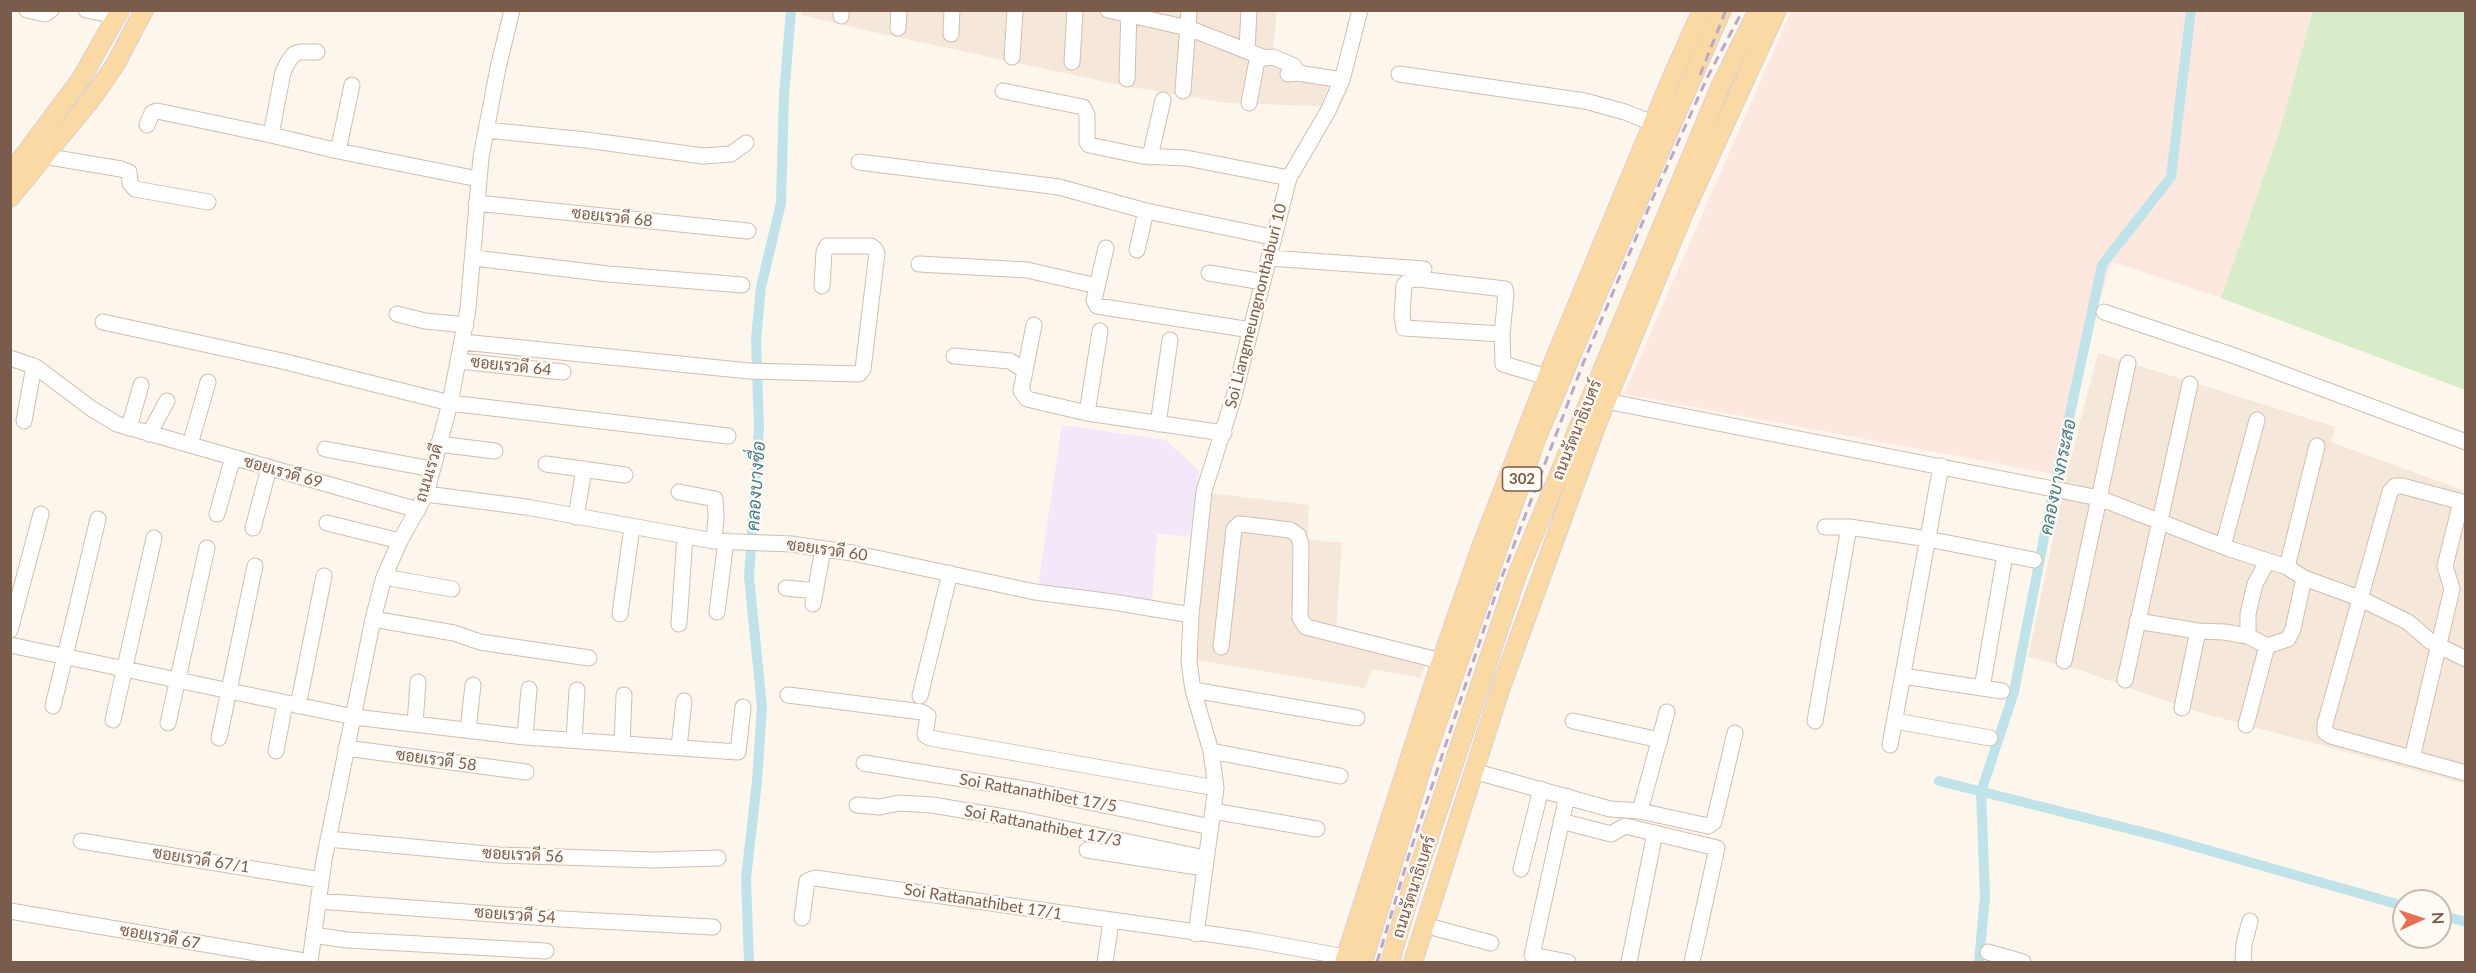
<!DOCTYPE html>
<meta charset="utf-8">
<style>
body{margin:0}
#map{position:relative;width:2476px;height:973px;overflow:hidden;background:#fdf6ec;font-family:Lato,sans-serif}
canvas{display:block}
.frame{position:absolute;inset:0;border:12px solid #7a5c4d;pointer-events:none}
.north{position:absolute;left:2392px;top:889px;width:60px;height:60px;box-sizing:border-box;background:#fffaf3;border:2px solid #cabbb1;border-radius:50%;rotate:87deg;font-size:16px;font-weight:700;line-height:24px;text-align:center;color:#7a5c4d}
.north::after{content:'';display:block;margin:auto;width:21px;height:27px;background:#e76f51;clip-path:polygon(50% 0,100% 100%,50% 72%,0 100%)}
</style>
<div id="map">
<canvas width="2476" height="973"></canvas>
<div class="frame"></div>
<div class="north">N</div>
</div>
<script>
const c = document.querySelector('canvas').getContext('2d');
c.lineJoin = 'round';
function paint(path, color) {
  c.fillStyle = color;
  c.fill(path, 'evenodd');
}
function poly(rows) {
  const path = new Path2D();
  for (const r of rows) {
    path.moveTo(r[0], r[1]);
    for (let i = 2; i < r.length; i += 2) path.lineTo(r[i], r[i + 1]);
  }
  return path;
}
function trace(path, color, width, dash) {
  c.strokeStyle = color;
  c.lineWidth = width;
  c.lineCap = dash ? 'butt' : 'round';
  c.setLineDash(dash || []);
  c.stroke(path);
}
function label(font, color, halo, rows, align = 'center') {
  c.font = font + ' Lato,Sarabun,sans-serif';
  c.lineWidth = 4.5;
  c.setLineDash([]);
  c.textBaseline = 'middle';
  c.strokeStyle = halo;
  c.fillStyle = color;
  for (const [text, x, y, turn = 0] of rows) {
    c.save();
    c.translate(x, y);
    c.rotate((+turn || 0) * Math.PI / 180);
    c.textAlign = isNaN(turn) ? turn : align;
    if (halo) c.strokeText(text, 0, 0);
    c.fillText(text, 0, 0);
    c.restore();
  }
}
paint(poly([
 [802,10,1277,11,1273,52,1288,61,1314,70,1335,73,1320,106,1226,103,1120,85,869,31,801,15],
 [2098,353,2336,427,2331,442,2465,491,2465,784,2191,710,2083,671,2028,657,2066,477],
 [1210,493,1309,505,1308,539,1342,543,1336,630,1429,648,1421,678,1372,669,1365,688,1194,660]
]), '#f5e8da');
paint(poly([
 [1791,11,2313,11,2278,136,2221,298,2112,262,2082,353,2058,475,1624,394]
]), '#fde8e0');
paint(poly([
 [1062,425,1166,440,1199,471,1190,537,1157,534,1152,602,1038,585]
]), '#f3e8fa');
paint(poly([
 [2313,11,2465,11,2465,390,2221,298,2278,136]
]), '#d8ecc9');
trace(poly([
 [1939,781,2158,836,2404,906],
 [2440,915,2466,922],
 [749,962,746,878,757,781,762,707,749,577,759,428,756,339,761,287,781,203,784,96,791,10],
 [1979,962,1985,896,1981,792,2014,692,2051,502,2102,265,2171,177,2191,10]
]), '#bfe3e8', 10);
const minor = poly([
 [27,10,45,14,51,10],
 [86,10,117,16],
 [1108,10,1188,28,1265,58,1273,57,1294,66,1298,73],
 [841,16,841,10],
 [898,28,899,10],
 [951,34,952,10],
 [1247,50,1249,10],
 [1012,57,1015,10],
 [1072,62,1075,10],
 [1288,74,1298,73,1342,80],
 [1399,74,1585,101,1625,112,1652,123],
 [1127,79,1129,10],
 [1003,91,1083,107,1087,115,1087,142,1089,145,1142,156,1186,158,1289,178],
 [1183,91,1189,10],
 [1249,103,1258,55],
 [147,125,152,113,157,111,271,135,338,151,478,179],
 [486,130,586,140,703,156,731,154,746,143],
 [271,135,283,72,288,62,294,54,300,52,317,52],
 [338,151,352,85],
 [43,156,121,169,129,172,130,183,135,189,208,202],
 [1150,157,1163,100],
 [859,162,1059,187,1146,211,1272,237],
 [476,203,748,231],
 [1106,248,1094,300,1097,306,1251,330],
 [1137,250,1146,211],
 [474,258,608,274,742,285],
 [1269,258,1424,269],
 [919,264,1027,270,1097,286],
 [1209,273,1263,282],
 [2104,312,2235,356,2466,442],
 [397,314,425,321,466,325],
 [103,322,282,361,450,403,728,436],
 [1034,325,1021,391,1027,399,1087,413,1224,433],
 [1502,334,1404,328,1402,316,1404,285,1409,280,1418,279,1505,289,1506,294,1502,334,1503,364,1547,377],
 [463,342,749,371,859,374,863,369,877,253,875,249,871,246,827,246,824,252,822,286],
 [954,356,1010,361,1024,370],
 [10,358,36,367,92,409,117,424,418,510],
 [459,361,563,372],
 [1606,401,2099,498,2230,549,2287,567,2304,578,2359,598,2408,622,2431,642,2466,659],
 [1087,413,1100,331],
 [24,421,34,366],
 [1158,424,1170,340],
 [129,428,141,385],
 [149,434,167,401],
 [438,444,495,451],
 [190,445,208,382],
 [325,449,432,469],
 [546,464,625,475],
 [679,492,715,499,716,517,714,541],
 [426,494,526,507,714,541,791,544,853,553,1035,592,1113,602,1191,615],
 [2466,503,2402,486,2395,486,2390,492,2325,724,2325,732,2331,736,2466,773],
 [217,514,233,457],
 [576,517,584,469],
 [327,523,400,541],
 [1825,527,1849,527,1928,539,2034,560],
 [253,528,269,468],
 [2223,546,2257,420],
 [2287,567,2317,446],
 [384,577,452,589],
 [786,588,816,591],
 [813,604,823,549],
 [717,612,726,541],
 [620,614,632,527],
 [373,619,454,633,480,642,589,658],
 [2137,621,2198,631,2224,632,2248,636,2267,646],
 [679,624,685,536],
 [10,630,41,514],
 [2248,636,2248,614,2255,584,2267,562],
 [10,645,354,717,525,737,738,752,743,707],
 [1221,647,1234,529,1239,524,1249,525,1290,530,1298,535,1301,545,1300,618,1306,627,1441,661],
 [2064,661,2128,363],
 [1903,676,2002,691],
 [2125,680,2190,384],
 [1982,688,2005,555],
 [1193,690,1357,718],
 [788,695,922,712,928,716,925,735,930,738,1216,788],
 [920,696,950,573],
 [53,706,98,519],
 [298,706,324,576],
 [2182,708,2198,631],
 [113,720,154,538],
 [1573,721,1660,740],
 [1815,721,1849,527],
 [1895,721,1990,738],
 [168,723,207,548],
 [415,724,418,682],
 [2246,725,2267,646,2288,639,2293,629,2304,578],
 [468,730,473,685],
 [525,737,529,689],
 [219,738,255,566],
 [574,740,577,690],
 [622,744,624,695],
 [1890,745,1941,466],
 [679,747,684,701],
 [346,748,526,772],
 [276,751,285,703],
 [1211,751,1340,776],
 [2412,758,2452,589,2445,566,2461,502],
 [864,763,1030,790,1211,827],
 [1473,771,1610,809,1640,811,1708,826,1714,822,1735,733],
 [1567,796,1532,955,1568,962],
 [857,805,880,807,899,803,932,805,1023,820,1205,858],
 [1213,811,1317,829],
 [1640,811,1667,712],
 [1561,821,1611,834,1625,826,1717,848,1692,962],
 [328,839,498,855,653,860,718,858],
 [81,841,321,880],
 [1087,850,1204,868],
 [1521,869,1541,789],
 [318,901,561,919,713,927],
 [10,911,310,962],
 [802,918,807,881,815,878,1252,940,1345,957],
 [1424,925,1491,943],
 [1196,934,1216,788,1211,751,1193,690,1189,662,1191,615,1204,491,1234,396,1289,178,1328,111,1342,80,1360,10],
 [313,935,347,940,546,951],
 [1988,952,2023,962],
 [310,962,324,860,373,619,384,577,400,541,426,494,450,403,468,309,481,157,498,68,512,10],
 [1105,962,1111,922],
 [1629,962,1655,833],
 [2243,962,2244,944,2250,921]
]);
const major = poly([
 [10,174,81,79,120,10],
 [10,198,90,101,115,65,144,10],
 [1344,962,1441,661,1481,547,1547,377,1672,77,1702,10],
 [1363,962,1423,764,1537,437,1596,297,1722,10],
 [1390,962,1409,897,1517,575,1720,87,1758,10],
 [1413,962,1501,687,1595,429,1683,215,1777,10]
]);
trace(minor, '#d1beb0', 17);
trace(major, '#dad1cd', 20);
trace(minor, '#fff', 15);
trace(major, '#fbd9a5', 18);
trace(poly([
 [1700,75,1726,10],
 [1377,962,1409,855,1498,587,1584,361,1652,200,1707,78,1743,10]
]), '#b9a8c9', 3, [9, 6]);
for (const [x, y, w] of [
 [1522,479,39]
]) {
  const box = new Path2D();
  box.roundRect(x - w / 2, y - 12, w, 24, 4.5);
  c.fillStyle = '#fffaf3';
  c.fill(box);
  trace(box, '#7a5c4d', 1.5);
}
label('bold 15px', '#7a5c4d', null, [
 ["302",1522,479]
]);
label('16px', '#7a5c4d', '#fffaf3', [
 ["ซอยเรวดี 68",612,217,6],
 ["Soi Liangmeungnonthaburi 10",1256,306,-76],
 ["ซอยเรวดี 64",511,366,6],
 ["ถนนรัตนาธิเบศร์",1577,430,-68],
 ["ซอยเรวดี 69",283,472,16],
 ["ถนนเรวดี",429,473,-73],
 ["ซอยเรวดี 60",827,550,8],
 ["ซอยเรวดี 58",436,760,8],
 ["Soi Rattanathibet 17/5",1038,793,10],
 ["Soi Rattanathibet 17/3",1043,826,11],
 ["ซอยเรวดี 56",523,855,3],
 ["ซอยเรวดี 67/1",201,860,9],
 ["ถนนรัตนาธิเบศร์",1414,887,-72],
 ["Soi Rattanathibet 17/1",983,902,9],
 ["ซอยเรวดี 54",515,915,4],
 ["ซอยเรวดี 67",160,937,10]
]);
label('italic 18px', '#437c86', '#fffaf3', [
 ["คลองบางกระสอ",2058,477,-78],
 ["คลองบางซื่อ",756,486,-86]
]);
</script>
